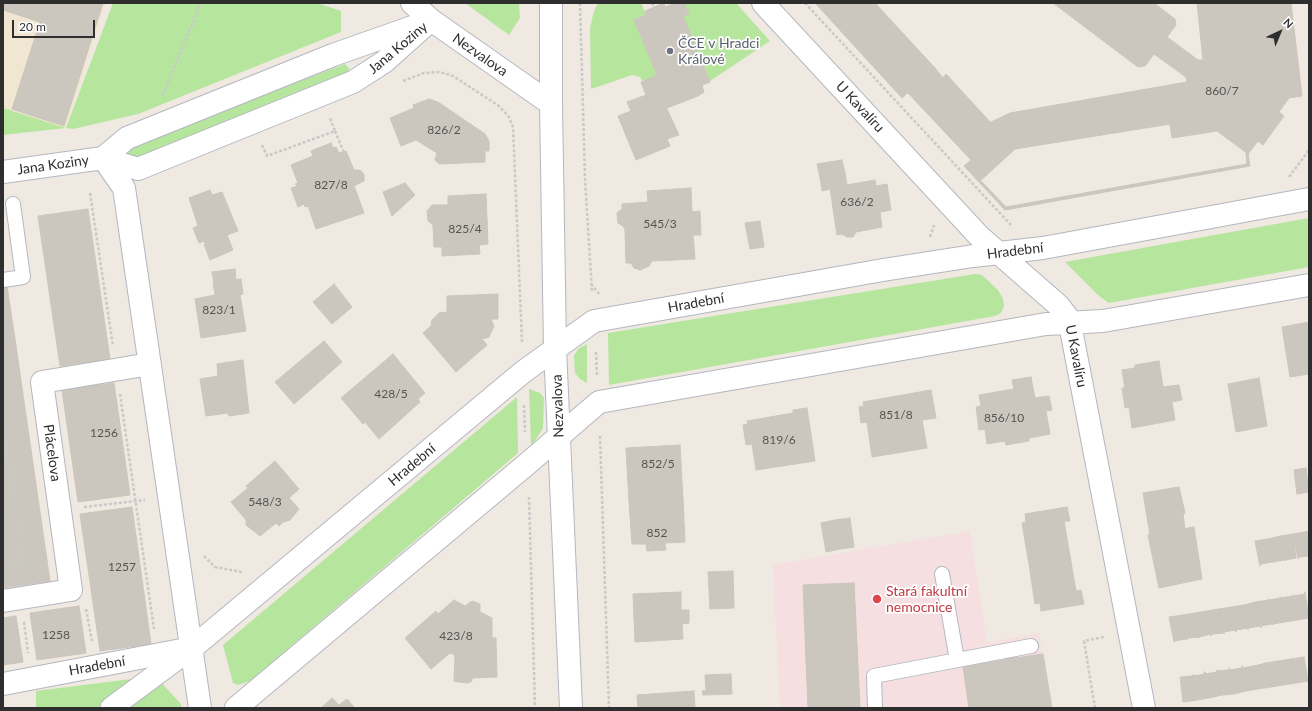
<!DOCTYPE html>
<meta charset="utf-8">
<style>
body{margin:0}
#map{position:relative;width:1312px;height:711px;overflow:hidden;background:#efe9e1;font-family:Lato,sans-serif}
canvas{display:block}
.frame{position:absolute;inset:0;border:4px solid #2e2e2e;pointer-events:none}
.north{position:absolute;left:1260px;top:12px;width:40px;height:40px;-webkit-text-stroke:3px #fff;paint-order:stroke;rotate:44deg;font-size:11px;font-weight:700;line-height:16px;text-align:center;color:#2e2e2e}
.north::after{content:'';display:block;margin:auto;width:14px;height:18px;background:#2e2e2e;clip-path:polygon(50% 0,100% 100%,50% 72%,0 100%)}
.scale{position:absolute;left:12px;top:20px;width:83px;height:18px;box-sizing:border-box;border:2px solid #2e2e2e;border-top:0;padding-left:5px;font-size:12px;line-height:14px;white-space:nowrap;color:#2e2e2e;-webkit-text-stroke:3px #fff;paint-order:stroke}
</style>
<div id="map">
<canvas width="1312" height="711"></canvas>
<div class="frame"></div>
<div class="north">N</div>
<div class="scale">20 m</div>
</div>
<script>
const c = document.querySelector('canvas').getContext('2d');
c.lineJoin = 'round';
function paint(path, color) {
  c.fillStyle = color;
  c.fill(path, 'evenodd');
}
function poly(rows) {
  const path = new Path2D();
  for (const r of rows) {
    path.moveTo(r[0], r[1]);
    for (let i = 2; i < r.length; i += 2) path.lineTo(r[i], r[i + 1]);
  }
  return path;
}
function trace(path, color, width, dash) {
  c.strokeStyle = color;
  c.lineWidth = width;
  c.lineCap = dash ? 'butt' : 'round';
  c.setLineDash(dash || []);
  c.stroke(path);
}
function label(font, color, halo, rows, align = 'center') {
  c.font = font + ' Lato,sans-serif';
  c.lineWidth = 3.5;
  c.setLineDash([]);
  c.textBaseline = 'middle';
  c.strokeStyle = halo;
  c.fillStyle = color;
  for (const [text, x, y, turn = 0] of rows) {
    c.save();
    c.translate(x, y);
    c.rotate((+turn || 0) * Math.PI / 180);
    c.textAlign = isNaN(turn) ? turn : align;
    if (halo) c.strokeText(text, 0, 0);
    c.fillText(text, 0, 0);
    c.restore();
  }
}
paint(poly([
 [3,3,106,3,66,128,3,108]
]), '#f0e6d1');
paint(poly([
 [970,531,987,643,1039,633,1051,708,780,708,773,565]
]), '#f5dfe0');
paint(poly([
 [113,3,317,3,341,11,341,32,138,114,73,129,66,128,3,135,3,108,66,128],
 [465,3,519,3,520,18,509,35],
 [598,3,641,3,646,15,634,20,657,75,642,81,640,77,632,75,591,89,590,28,594,11],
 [684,3,736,3,770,41,710,81,683,16,689,14],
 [345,64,349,68,348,74,136,160,127,159,124,152,129,146],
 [1309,218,1309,267,1109,303,1098,295,1065,262],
 [975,274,982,275,998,290,1003,299,1004,306,1001,313,995,316,609,385,608,333],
 [587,344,587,383,580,379,575,373,574,356,578,349],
 [529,389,540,393,544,398,543,428,535,441,531,445],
 [517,397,518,453,250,681,238,685,233,683,223,645],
 [155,676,181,704,181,708,36,708,36,691]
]), '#b6e59e');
const building = poly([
 [3,3,103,3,64,126,12,109,40,22,3,10,3,3],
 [664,3,665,7,675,3,684,3,689,14,683,16,710,82,702,85,704,92,698,96,667,108,662,98,649,103,641,82,657,75,634,20,646,15,645,11,664,3],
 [815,3,875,3,935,68,902,98,815,3],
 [1053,3,1154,3,1175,19,1176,25,1167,37,1198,60,1203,60,1197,3,1236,3,1239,31,1253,29,1259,75,1289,98,1279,112,1284,116,1263,145,1258,141,1248,154,1217,131,1172,138,1170,124,1015,149,991,122,1010,113,1187,82,1186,77,1154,54,1145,66,1138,67,1053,3],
 [1236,3,1291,3,1302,96,1289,98,1259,75,1253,29,1239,31,1236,3],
 [935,68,943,78,946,74,1015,149,979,182,964,166,971,160,908,93,935,68],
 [646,95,649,103,662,98,679,135,667,139,670,146,636,160,618,116,631,111,627,102,646,95],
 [429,99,438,102,485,134,489,141,489,151,485,151,485,162,439,164,435,160,437,153,416,140,401,146,390,118,414,108,413,105,429,99],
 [331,143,333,148,336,147,339,153,346,151,354,170,360,170,364,174,364,181,354,186,364,213,316,229,308,206,305,207,304,204,298,207,291,188,297,186,295,184,298,183,291,165,313,156,311,151,331,143],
 [1246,153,1248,154,1250,166,1005,210,979,182,981,181,1006,207,1247,164,1246,153],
 [842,160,845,173,820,178,817,164,842,160],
 [845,173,847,185,822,191,820,178,845,173],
 [875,180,876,186,887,184,891,210,880,212,882,227,856,232,853,237,847,237,842,234,837,235,830,188,875,180],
 [405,183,415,195,392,216,383,192,405,183],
 [691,188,692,212,700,211,701,235,693,235,695,259,652,261,649,266,640,270,634,268,631,263,626,263,625,231,624,227,618,223,617,213,622,209,622,204,648,202,647,191,691,188],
 [210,190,212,195,222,192,238,231,205,243,204,241,199,243,193,228,198,226,189,198,210,190],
 [486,194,488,244,479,245,480,254,442,256,442,247,434,247,433,225,428,221,427,211,432,205,448,205,448,196,486,194],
 [88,209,110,359,60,366,38,216,88,209],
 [760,221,764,247,750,249,745,223,760,221],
 [227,235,233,250,210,260,204,244,227,235],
 [235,269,236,279,214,283,212,272,235,269],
 [241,279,243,294,240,295,246,331,201,338,195,299,215,295,213,283,241,279],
 [334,284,352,307,332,324,313,302,334,284],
 [3,286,7,286,16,346,3,348,3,286],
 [498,294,498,319,491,319,494,326,489,337,482,339,487,345,456,372,423,333,431,326,432,320,439,313,447,312,447,296,498,294],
 [1309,322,1309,374,1290,377,1282,327,1309,322],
 [324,341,342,362,294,404,275,382,324,341],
 [16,346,50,581,3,588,3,348,16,346],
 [393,354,425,393,418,399,420,402,379,439,365,422,363,424,341,398,393,354],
 [243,360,249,413,229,416,228,413,206,416,200,379,218,376,217,364,243,360],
 [1159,361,1163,387,1179,385,1182,400,1172,402,1175,420,1132,428,1129,407,1125,408,1122,388,1125,388,1122,370,1135,368,1135,365,1159,361],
 [1031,377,1035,398,1049,396,1052,410,1046,411,1050,434,1029,438,1029,441,1006,445,1005,441,987,444,985,429,979,430,976,407,981,406,979,395,1014,389,1012,380,1031,377],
 [1259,378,1267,426,1236,432,1228,384,1259,378],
 [114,383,130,495,78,502,62,390,114,383],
 [931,390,936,418,922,420,927,448,872,457,867,422,861,423,859,407,864,406,863,402,931,390],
 [807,408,815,461,756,470,752,444,746,445,743,425,748,424,747,421,793,413,793,410,807,408],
 [680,445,683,499,629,502,626,448,680,445],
 [275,461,299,489,289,498,299,509,290,520,283,522,279,526,276,523,260,536,246,525,246,520,231,502,248,488,246,486,275,461],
 [1306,468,1309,492,1297,494,1294,470,1306,468],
 [1179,487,1185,513,1183,514,1185,529,1150,535,1143,493,1179,487],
 [683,499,685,542,665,543,666,550,647,551,646,544,632,544,629,502,683,499],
 [132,507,151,644,100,651,80,514,132,507],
 [1067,507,1070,521,1064,521,1070,556,1029,564,1022,523,1026,522,1025,514,1067,507],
 [850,518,854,547,840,549,835,520,850,518],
 [835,520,840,549,826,552,821,523,835,520],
 [1194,527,1202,579,1159,588,1148,535,1194,527],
 [1309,531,1309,555,1305,532,1309,531],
 [1305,532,1309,556,1298,557,1298,559,1293,534,1305,532],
 [1293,534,1296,558,1285,560,1285,561,1281,536,1293,534],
 [1281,536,1284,560,1273,562,1273,563,1268,539,1281,536],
 [1268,539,1272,562,1261,564,1260,566,1255,541,1268,539],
 [1070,556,1076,591,1081,590,1084,604,1041,611,1040,603,1035,604,1029,564,1070,556],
 [733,571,734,608,710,609,708,572,733,571],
 [854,583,860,708,808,708,803,585,854,583],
 [681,592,681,610,689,610,689,623,682,624,683,639,635,642,633,594,681,592],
 [1305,592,1309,618,1297,620,1294,596,1305,594,1305,592],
 [1293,595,1297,620,1285,622,1281,598,1293,596,1293,595],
 [1280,597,1285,622,1273,624,1273,625,1269,600,1281,598,1280,597],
 [1269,599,1272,624,1261,626,1261,628,1256,602,1268,600,1269,599],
 [454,600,465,606,472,601,480,604,480,612,492,618,492,638,496,638,497,677,472,678,472,681,468,683,458,682,454,681,455,655,450,653,431,669,405,638,436,611,438,614,454,600],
 [1256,602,1260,626,1248,628,1248,630,1244,605,1256,602],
 [1244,605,1248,628,1236,630,1236,632,1232,607,1244,605],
 [79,606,86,653,37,660,30,613,79,606],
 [1232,607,1235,630,1224,632,1224,634,1219,609,1232,607],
 [1219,609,1223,633,1212,634,1211,636,1207,611,1219,609],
 [1207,611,1211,634,1199,637,1199,638,1195,613,1207,611],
 [1195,613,1199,637,1187,638,1187,640,1183,615,1195,613],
 [1183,615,1186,639,1175,641,1174,642,1169,617,1183,615],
 [16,616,23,662,3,665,3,618,16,616],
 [1043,654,1052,708,969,708,963,667,1004,660,1009,656,1016,658,1043,654],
 [1304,657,1308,681,1296,683,1291,659,1304,657],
 [1291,659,1296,683,1283,685,1279,661,1291,659],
 [1279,661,1283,685,1271,687,1266,663,1279,661],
 [1266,663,1271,687,1258,689,1254,666,1266,663],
 [1242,666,1246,691,1234,694,1230,670,1242,668,1242,666],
 [1254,666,1258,689,1246,691,1242,668,1254,666],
 [1229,668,1234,694,1222,695,1217,671,1229,670,1229,668],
 [1217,670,1222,695,1209,698,1205,672,1205,674,1217,672,1217,670],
 [1204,672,1209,698,1197,700,1193,675,1193,676,1205,674,1204,672],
 [731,674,732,694,703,695,702,691,706,691,705,675,731,674],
 [1193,675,1197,700,1183,702,1180,677,1192,676,1193,675],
 [694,691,695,708,638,708,637,695,694,691],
 [332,698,339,705,347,699,355,708,321,708,332,698]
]);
paint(building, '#cbc7bf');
trace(building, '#cbc5ba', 1);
const service = poly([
 [3,280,23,277,13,204],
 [942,574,957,660],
 [875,708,874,676,1031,646]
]);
const pedestrian = poly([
 [111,708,192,648]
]);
const minor = poly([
 [763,3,979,236,1058,305,1069,319,1144,708],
 [103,158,124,188,200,708],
 [103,158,127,138,333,55,421,24],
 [3,172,103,158,138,169,353,82,384,62,431,20],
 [3,601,71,590,42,382,150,364],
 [3,684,192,648,523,372,594,321,883,270,973,256,1043,248,1309,199],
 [236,708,527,464,599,402,1046,324,1103,321,1309,285]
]);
const tertiary = poly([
 [412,3,431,20,551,104],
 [551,3,551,104,555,348,571,708]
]);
trace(service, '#b4b7c1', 16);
trace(pedestrian, '#b4b7c1', 23);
trace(minor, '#b4b7c1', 24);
trace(tertiary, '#b4b7c1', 24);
trace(poly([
 [580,3,585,179,592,292],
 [652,3,654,7],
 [805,3,1011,225],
 [403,81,424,73,440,72,453,76,499,106,509,117,513,127,522,342],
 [162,96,201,3],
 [335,131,354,177],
 [262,145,267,156,335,131,330,118],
 [1289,177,1309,150],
 [90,193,113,346],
 [930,237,934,225],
 [591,284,600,295],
 [596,352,597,377],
 [120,394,154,629],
 [524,405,525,432],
 [3,425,23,561,3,564],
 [600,436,609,708],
 [3,474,10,473],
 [529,497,535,708],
 [84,507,145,500],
 [204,556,215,567,242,572],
 [23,561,25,572],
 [86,609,92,641],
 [24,622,28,653],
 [1095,708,1084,641,1104,637]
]), '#c9c9c9', 2.5, [3, 2]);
trace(service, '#fff', 14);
trace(pedestrian, '#fff', 21);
trace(minor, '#fff', 22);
trace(tertiary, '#fff', 22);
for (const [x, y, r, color] of [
 [670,51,4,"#6b7280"],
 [877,599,5,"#e0444e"]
]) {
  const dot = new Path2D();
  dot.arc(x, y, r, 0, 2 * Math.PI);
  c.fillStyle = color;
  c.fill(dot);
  trace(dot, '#fff', 1.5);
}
label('12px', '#555452', null, [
 ["860/7",1222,91],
 ["826/2",444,130],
 ["827/8",331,185],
 ["636/2",857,202],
 ["545/3",660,224],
 ["825/4",465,229],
 ["823/1",219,310],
 ["428/5",391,394],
 ["851/8",896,415],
 ["856/10",1004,418],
 ["1256",104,433],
 ["819/6",779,440],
 ["852/5",658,464],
 ["548/3",265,502],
 ["852",657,533],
 ["1257",122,567],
 ["1258",56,635],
 ["423/8",456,636]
]);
label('14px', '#5b616d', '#fff', [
 ["ČCE v Hradci",678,43],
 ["Králové",678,59]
], 'left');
label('14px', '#2e2e2e', '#fff', [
 ["Jana Koziny",398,48,-40],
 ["Nezvalova",480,55,35],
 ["U Kavalíru",860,107,47],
 ["Jana Koziny",53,165,-8],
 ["Hradební",1015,251,-7],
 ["Hradební",696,303,-10],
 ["U Kavalíru",1076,356,79],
 ["Nezvalova",558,406,-92],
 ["Plácelova",52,453,82],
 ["Hradební",412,465,-40],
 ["Hradební",97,666,-10]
]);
label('14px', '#be3a42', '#fff', [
 ["Stará fakultní",886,591],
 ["nemocnice",886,607]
], 'left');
</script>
